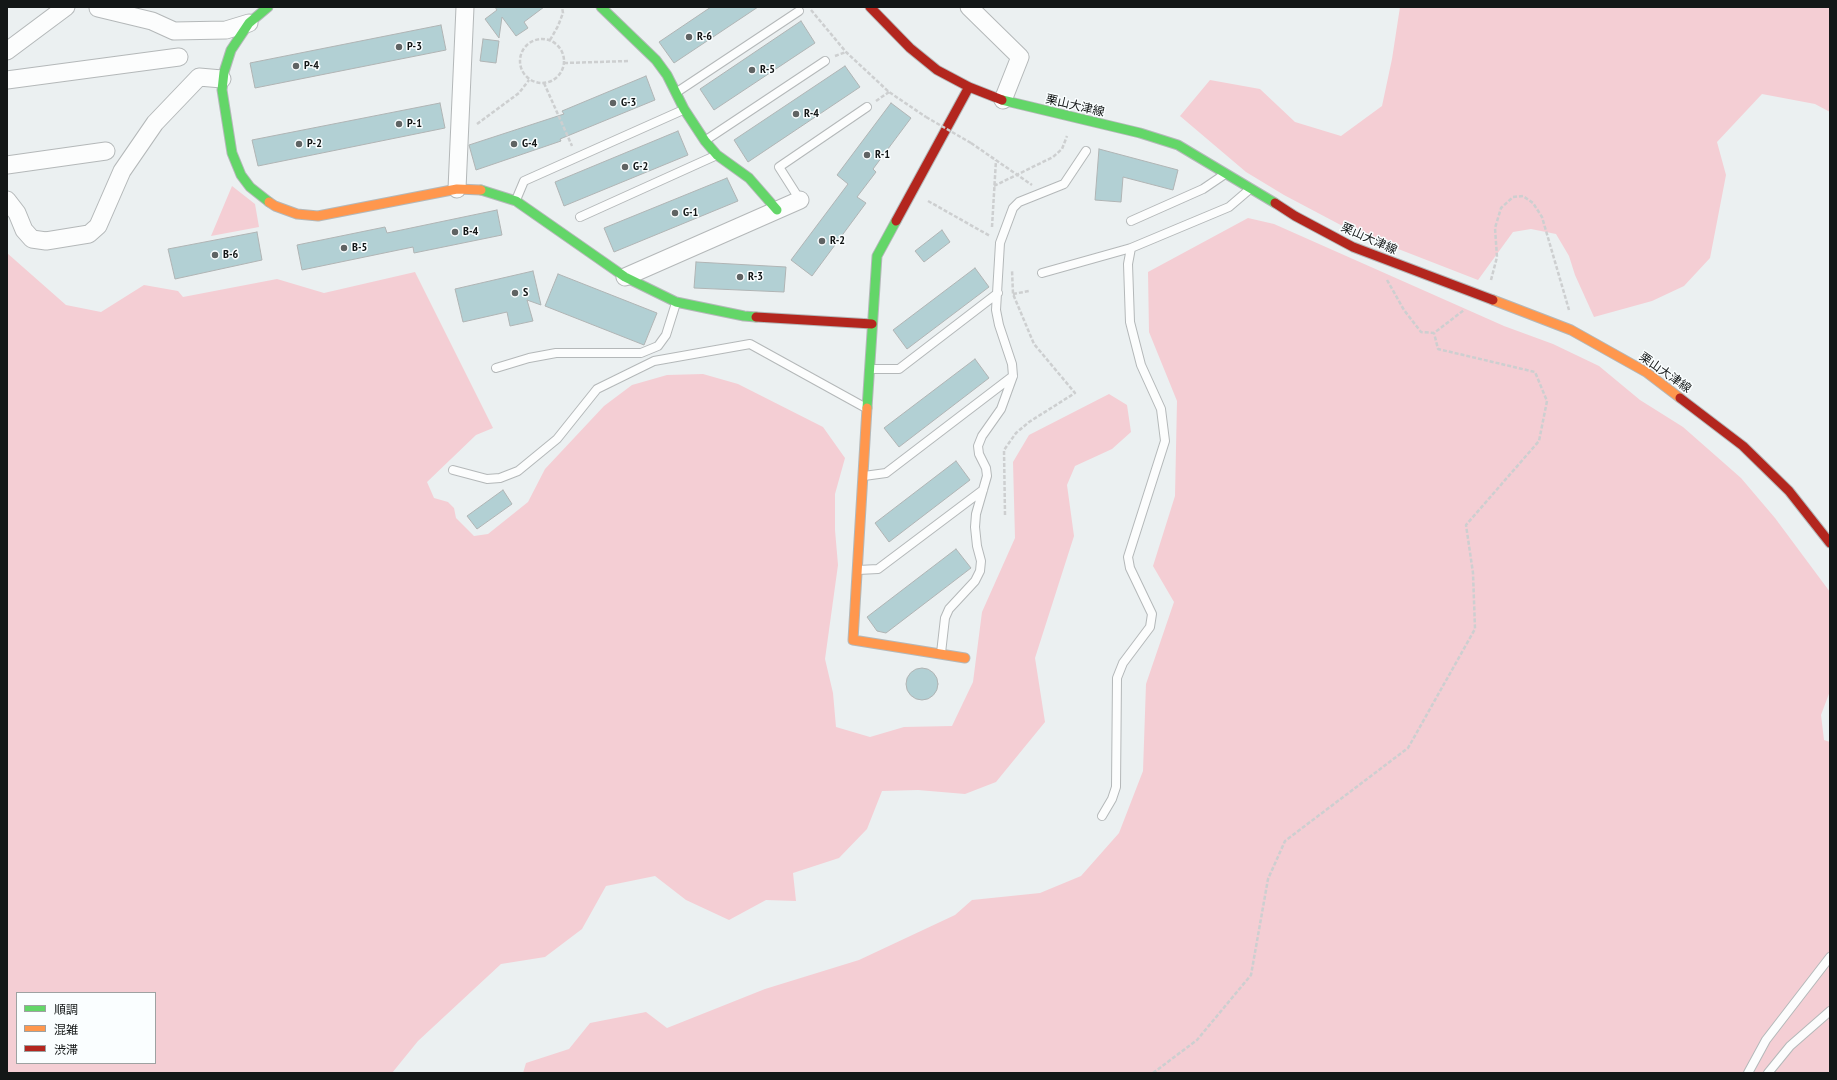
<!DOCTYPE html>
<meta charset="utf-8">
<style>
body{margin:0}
#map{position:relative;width:1837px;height:1080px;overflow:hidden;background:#ebf0f1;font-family:"PT Sans Narrow","Noto Sans JP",sans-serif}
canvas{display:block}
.frame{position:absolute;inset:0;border:8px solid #131717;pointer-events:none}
.legend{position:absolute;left:16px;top:992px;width:140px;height:72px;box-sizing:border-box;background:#fafeff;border:1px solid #9ea2a2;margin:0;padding:5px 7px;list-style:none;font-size:12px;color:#131717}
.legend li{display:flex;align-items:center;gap:8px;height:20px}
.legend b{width:20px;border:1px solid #9ea2a2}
</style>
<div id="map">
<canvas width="1837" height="1080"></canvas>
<div class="frame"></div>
<ul class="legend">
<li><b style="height:5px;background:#63d668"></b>順調</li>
<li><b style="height:5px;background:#ff974d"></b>混雑</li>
<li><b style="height:5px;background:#b3261e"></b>渋滞</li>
</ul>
</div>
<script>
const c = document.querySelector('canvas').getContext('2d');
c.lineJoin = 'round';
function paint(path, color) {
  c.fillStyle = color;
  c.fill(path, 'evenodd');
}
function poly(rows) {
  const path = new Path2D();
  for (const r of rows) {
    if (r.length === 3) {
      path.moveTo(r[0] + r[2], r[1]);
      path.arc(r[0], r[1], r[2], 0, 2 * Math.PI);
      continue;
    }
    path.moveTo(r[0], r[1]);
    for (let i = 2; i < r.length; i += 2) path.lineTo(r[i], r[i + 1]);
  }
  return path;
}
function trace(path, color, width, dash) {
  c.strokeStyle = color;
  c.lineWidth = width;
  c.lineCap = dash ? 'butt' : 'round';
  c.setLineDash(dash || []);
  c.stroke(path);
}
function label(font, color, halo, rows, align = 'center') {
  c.font = font + ' "PT Sans Narrow","Noto Sans JP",sans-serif';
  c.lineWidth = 3;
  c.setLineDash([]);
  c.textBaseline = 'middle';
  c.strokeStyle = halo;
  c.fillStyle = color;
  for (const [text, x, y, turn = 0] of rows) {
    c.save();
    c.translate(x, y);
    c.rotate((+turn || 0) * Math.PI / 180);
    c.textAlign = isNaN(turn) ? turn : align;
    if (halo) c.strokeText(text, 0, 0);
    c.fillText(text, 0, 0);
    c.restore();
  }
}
paint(poly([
 [1400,7,1830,7,1830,112,1815,104,1762,94,1717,142,1726,175,1710,258,1684,286,1652,301,1594,317,1575,275,1569,256,1556,234,1531,229,1513,232,1478,280,1352,231,1284,195,1246,172,1180,116,1210,80,1260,89,1295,122,1341,136,1382,106,1392,59],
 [232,186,255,204,259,227,211,236],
 [1248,218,1274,224,1504,326,1553,344,1599,366,1640,400,1683,427,1741,478,1775,518,1830,592,1830,691,1821,715,1824,740,1830,742,1830,1073,523,1073,526,1063,569,1049,590,1023,646,1012,667,1028,765,989,859,960,955,915,972,900,1040,893,1081,876,1119,833,1143,771,1146,684,1174,602,1153,566,1175,496,1177,401,1149,332,1148,272],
 [7,253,66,305,101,312,144,285,178,291,183,297,277,279,324,293,415,272,493,428,476,435,427,482,434,498,448,502,454,508,456,518,474,536,488,534,528,502,545,469,604,406,632,385,667,375,703,374,738,384,823,427,845,458,835,494,835,530,838,565,825,659,833,693,836,727,870,737,904,727,952,726,973,682,982,612,1015,538,1013,462,1029,435,1109,394,1127,405,1131,432,1112,449,1075,466,1067,485,1074,536,1035,658,1045,722,996,782,965,794,918,790,882,791,867,829,839,858,793,873,796,901,766,900,729,920,686,900,655,876,606,886,582,929,545,957,501,964,418,1041,392,1073,7,1073],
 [17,993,155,993,155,1063,17,1063]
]), '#f4ced4');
const building = poly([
 [495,7,544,7,524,22,528,28,516,36,502,17,499,38,485,19,497,10,495,7],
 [711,7,758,7,674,63,659,42,711,7],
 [801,21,815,43,714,110,700,89,801,21],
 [441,25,446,50,255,88,250,63,441,25],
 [483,39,499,41,496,63,480,61,483,39],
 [845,66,860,87,748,162,734,140,845,66],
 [646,76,655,100,560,139,561,141,476,170,469,145,564,114,562,111,646,76],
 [440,103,445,128,258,166,252,140,440,103],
 [891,103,911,118,873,169,876,172,857,197,866,203,812,276,791,260,848,184,837,175,891,103],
 [678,131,688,155,564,206,555,182,678,131],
 [1099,149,1178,170,1173,190,1123,177,1121,202,1095,200,1099,149],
 [727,178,738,201,614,252,604,228,727,178],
 [497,210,502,235,414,253,413,247,302,270,297,245,385,227,387,233,497,210],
 [942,230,950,242,924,262,915,251,942,230],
 [257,232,262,260,175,279,168,249,257,232],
 [696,262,786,267,784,292,694,288,696,262],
 [975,268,989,287,907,349,893,330,975,268],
 [533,271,541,305,527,300,533,321,510,326,507,312,463,322,455,289,533,271],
 [558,274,657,313,644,345,545,306,558,274],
 [975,359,989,378,899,447,884,428,975,359],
 [956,461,970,480,889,542,875,523,956,461],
 [503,490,512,504,477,529,467,516,503,490],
 [956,549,971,568,886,633,877,631,867,617,956,549],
 [922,684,16]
]);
paint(building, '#b2d0d4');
trace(building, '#b0b4b4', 1);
const lane = poly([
 [677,92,799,11],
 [706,140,825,61],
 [516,200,524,181,683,110],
 [800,200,779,167,867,107],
 [580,217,717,155],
 [1131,221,1203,189,1225,174],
 [1042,273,1131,248,1229,207,1250,189],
 [496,368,529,358,556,353,641,353,658,346,666,335,676,303],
 [872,369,899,369,998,293],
 [453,470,487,479,500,478,518,471,557,439,597,389,654,361,750,344,866,408],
 [864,476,886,473,1013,376],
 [858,570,878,569,983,490],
 [941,653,945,618,949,609,975,581,980,571,981,561,977,546,975,527,976,514,987,476,986,468,979,454,978,446,982,436,1001,409,1013,376,1012,364,999,325,996,310,1000,243,1013,208,1019,202,1064,184,1086,151],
 [1102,816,1112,799,1116,787,1117,678,1123,663,1150,627,1152,614,1130,568,1128,557,1165,441,1161,409,1141,365,1130,322,1128,264,1131,248],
 [1748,1073,1766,1040,1830,957],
 [1768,1073,1790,1046,1830,1011]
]);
const street = poly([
 [98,7,98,8,152,21,174,31,226,30,249,23],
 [969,7,1020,57,1003,100],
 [7,51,66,7],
 [7,80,179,57],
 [7,165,106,151],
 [457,189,465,7],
 [7,200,17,213,24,230,32,239,46,241,89,234,98,226,122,171,155,123,199,77,222,79],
 [625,277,800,200]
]);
const fast = poly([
 [268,7,249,23,231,50,224,72,222,90,232,153,241,175,250,187,269,202],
 [601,7,656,60,667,75,684,109,705,141,717,155,749,178,777,210],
 [1002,100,1140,133,1178,145,1275,203],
 [481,190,516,201,625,277,676,302,744,316,756,317],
 [867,408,877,256,896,221]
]);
const slow = poly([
 [269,202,275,206,297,214,318,216,457,189,481,190],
 [1493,300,1571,330,1646,372,1680,398],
 [867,408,853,640,965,658]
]);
const jam = poly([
 [870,7,910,48,937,70,969,87,1002,100],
 [1275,203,1295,216,1353,247,1493,300],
 [896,221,969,87],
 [756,317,872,324],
 [1680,398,1743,446,1789,491,1830,543]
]);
trace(lane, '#b4b8b9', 10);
trace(street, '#b4b8b9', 19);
trace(fast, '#b4b8b9', 11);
trace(slow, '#b4b8b9', 11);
trace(jam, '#b4b8b9', 11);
trace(poly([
 [811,10,846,52,889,92,926,117],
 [542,61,22],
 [550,40,558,26,563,13,562,7],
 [835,56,846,52],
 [564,63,630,61],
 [544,83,572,146],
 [876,101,889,92],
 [477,124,519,93,529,80],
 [971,143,1032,185],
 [994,186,1053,157,1062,149,1067,136],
 [928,201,990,236],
 [992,227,996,160],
 [1387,280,1404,310,1421,332,1434,333,1464,310],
 [1491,280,1497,257,1495,228,1501,208,1513,197,1523,196,1533,203,1542,217,1569,310],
 [1013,294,1029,291],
 [1005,515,1004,450,1016,433,1029,422,1075,393,1034,344,1013,294,1012,270],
 [1153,1073,1197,1040,1251,975,1268,879,1285,841,1408,748,1475,629,1473,573,1466,525,1539,441,1547,401,1535,372,1438,349,1434,333]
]), '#cdcfd0', 2.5, [4, 2]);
trace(lane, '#fcfdfd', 8);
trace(street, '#fcfdfd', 17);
trace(fast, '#63d668', 9);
trace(slow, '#ff974d', 9);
trace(jam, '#b3261e', 9);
trace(poly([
 [926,117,971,143]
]), '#cdcfd0', 2.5, [4, 2]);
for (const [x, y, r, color] of [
 [689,37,4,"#5f6363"],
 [399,47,4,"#5f6363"],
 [296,66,4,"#5f6363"],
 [752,70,4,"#5f6363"],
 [613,103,4,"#5f6363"],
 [796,114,4,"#5f6363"],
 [399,124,4,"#5f6363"],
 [299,144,4,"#5f6363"],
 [514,144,4,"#5f6363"],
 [867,155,4,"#5f6363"],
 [625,167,4,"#5f6363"],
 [675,213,4,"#5f6363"],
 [455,232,4,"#5f6363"],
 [822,241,4,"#5f6363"],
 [344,248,4,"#5f6363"],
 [215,255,4,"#5f6363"],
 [740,277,4,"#5f6363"],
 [515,293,4,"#5f6363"]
]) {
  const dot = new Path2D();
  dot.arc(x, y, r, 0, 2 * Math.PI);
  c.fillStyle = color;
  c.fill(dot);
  trace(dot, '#fafeff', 1.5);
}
label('bold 12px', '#131717', '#fafeff', [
 ["R-6",697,37],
 ["P-3",407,47],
 ["P-4",304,66],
 ["R-5",760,70],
 ["G-3",621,103],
 ["R-4",804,114],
 ["P-1",407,124],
 ["P-2",307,144],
 ["G-4",522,144],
 ["R-1",875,155],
 ["G-2",633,167],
 ["G-1",683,213],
 ["B-4",463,232],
 ["R-2",830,241],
 ["B-5",352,248],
 ["B-6",223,255],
 ["R-3",748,277],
 ["S",523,293]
], 'left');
label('12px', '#131717', '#fafeff', [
 ["栗山大津線",1075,106,13],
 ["栗山大津線",1369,239,24],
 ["栗山大津線",1665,373,35]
]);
</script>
